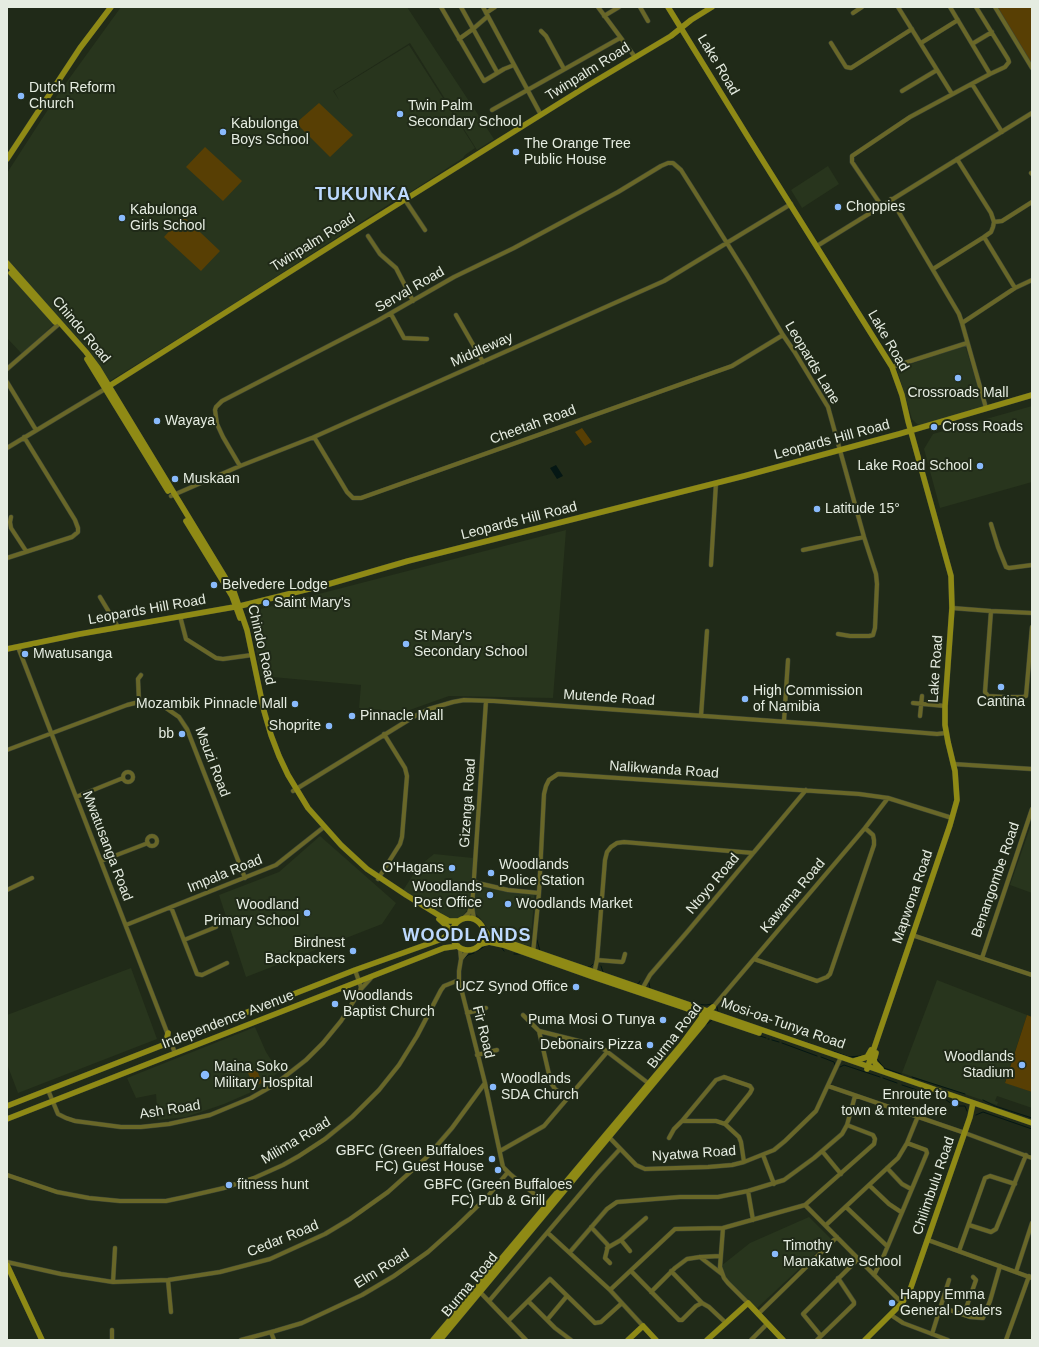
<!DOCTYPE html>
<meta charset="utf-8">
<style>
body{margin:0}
#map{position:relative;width:1039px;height:1347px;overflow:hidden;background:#202a18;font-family:Arial,sans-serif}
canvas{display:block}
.frame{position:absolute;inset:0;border:8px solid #e5ece1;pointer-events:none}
</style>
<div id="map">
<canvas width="1039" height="1347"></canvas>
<div class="frame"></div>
</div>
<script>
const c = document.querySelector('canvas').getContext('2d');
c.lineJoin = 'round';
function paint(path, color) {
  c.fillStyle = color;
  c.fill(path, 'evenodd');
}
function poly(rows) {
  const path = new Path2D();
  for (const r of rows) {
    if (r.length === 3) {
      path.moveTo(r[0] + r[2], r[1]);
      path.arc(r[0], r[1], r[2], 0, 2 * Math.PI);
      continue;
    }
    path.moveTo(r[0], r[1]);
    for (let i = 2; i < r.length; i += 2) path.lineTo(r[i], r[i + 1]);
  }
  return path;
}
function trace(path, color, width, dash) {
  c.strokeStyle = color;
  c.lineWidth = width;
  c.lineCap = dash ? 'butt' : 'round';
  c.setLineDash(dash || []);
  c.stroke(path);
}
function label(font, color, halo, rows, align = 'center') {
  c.font = font + ' Arial,sans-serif';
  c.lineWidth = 4;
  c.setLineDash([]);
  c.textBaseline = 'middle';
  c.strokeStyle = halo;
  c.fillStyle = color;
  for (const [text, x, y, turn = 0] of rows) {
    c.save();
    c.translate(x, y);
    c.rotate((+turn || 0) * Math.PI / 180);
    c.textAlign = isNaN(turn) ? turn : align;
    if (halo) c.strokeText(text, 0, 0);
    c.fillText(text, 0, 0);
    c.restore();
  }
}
paint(poly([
 [121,7,407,7,494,139,477,150,410,43,333,91,339,100,334,91,409,45,475,148,465,155,463,158,395,202,394,201,224,310,110,381,106,380,88,349,7,260,7,173,58,94],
 [828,166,839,184,802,208,791,190],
 [7,272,54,324,22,354,7,338],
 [965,345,984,407,920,426,916,423,912,419,897,369],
 [1032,406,1032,482,940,508,924,449,933,434],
 [566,530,553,698,449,696,404,712,359,708,361,685,261,676,249,612],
 [1032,822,1032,893,1010,885],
 [320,836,396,903,382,924,246,977,219,895,279,872],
 [434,854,473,858,469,907,462,917,457,920,447,921,402,892,418,867],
 [476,886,535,890,530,946,508,940,490,931,481,919,474,912,473,908],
 [131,968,157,1039,18,1093,7,1064,7,1015],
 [937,980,1027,1015,1005,1082,1032,1092,1032,1108,997,1096,995,1101,998,1102,997,1105,902,1073],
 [255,1027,266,1052,279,1072,256,1090,224,1104,186,1117,158,1120,156,1094,136,1098,127,1078],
 [809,1217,831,1239,755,1310,727,1280,721,1266,750,1243]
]), '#28351d');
paint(poly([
 [996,7,1032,7,1032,67],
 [319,103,353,135,330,157,296,123],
 [205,147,242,181,223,201,186,167],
 [183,216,220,251,201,271,164,237],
 [582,428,592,442,585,446,575,432],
 [1027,1015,1032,1017,1032,1092,1005,1083],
 [257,1070,262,1083,254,1086,248,1073]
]), '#583f04');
paint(poly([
 [556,465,563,476,557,479,550,468]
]), '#051714');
trace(poly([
 [537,940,540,951],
 [501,947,504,951],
 [477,951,485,946],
 [514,954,519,954],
 [463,960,468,955,474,953],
 [601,966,603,972],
 [588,967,590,967,593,964],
 [649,983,650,988],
 [637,984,639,983,640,981],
 [696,1004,706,1005,712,1004],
 [717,1007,718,1012],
 [707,1024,712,1020],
 [760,1036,766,1038],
 [768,1039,769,1039],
 [796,1039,811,1044],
 [772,1040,779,1042],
 [782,1043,817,1056],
 [833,1051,849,1057,861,1056],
 [821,1057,834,1062,835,1065],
 [877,1059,884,1068,901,1074],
 [840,1067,844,1065,880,1077],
 [912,1077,965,1094],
 [883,1078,897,1083],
 [902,1085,923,1092],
 [928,1093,945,1099,949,1102,958,1106,965,1106,967,1111],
 [983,1100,995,1106,1032,1118],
 [976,1115,983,1112,1032,1129]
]), '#051714', 1);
const street = poly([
 [441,7,484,81,504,69,514,65],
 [461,7,497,72],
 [483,7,541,115],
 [598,7,635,57],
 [640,7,648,21],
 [898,7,952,94],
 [950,7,990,74],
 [995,7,1032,68],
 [486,13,495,7],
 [853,13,862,7],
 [604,16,619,7],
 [541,31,546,36,564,69],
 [459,39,473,29,488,16],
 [831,43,846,67,851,68,912,29],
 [921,43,958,20],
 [972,44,992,32],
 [972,84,1002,132],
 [902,91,937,70],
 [492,110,620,38],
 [1031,173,1032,174],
 [891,199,959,314,962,323,986,408],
 [405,200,425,230],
 [881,205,852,162,852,156,910,117,990,74,1005,67,1009,62,1008,59,976,7],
 [994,222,1002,221,1032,202],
 [368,236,380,254,396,268,413,301],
 [984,237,1015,288],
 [817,246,1032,113],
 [933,269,984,237,991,232,993,227,994,222,991,213,957,159],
 [391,314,404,338,427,339],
 [456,315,483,362],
 [962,323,1015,288,1032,280],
 [892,367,967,343],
 [7,369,60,323],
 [7,382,36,430],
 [314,437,347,492,353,498,361,498,732,366,783,335],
 [7,448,105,389],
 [240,466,223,437,217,424,215,410,216,407,222,401,377,321,454,277,514,248,618,192,661,166,668,163,673,163,681,170,693,189,747,275,783,335,794,351,828,407,864,537,876,574,877,584,875,628,873,635,869,636,850,636,838,634],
 [171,496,240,466,314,437,664,281,791,204],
 [11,517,10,522,11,528,26,551],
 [991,524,998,547,1006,567,1009,568,1032,565],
 [803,550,864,537],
 [7,558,72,537,78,532,78,528,75,520,24,437],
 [711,565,716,483],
 [100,597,118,627],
 [952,608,991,611,1032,613],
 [991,611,985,692,988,696,1005,697,1023,697,1026,696,1032,627],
 [180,616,186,639,216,658,223,659,252,655],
 [18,647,175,1053],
 [139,702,138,679,141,675],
 [913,703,945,706],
 [701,716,707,631],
 [920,716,922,696],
 [784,721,788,660],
 [7,750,127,705,139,702,150,702,166,708,179,717,187,729,245,878],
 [953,764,1032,769],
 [128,777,5],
 [293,791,415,716,429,709,453,702,464,700,494,701,816,724,937,734,946,733],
 [76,797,123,778],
 [152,841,5],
 [101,861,148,843],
 [378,879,400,844,402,837,407,776,405,768,384,734],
 [473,882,508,890,539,893],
 [7,890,32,878],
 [171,907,197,974,202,975,227,963],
 [463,919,469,913,471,907],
 [474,919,472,907,486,701],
 [126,925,276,865,324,827],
 [912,935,1032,975],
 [184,940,216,927],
 [460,948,461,959,459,971,459,980,485,1083,503,1167,510,1174,549,1206],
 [533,953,539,893,544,794,546,786,549,780,558,774,859,794,888,798,952,818],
 [982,958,1032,809],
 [461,959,468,950],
 [754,959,817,981,827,977,830,974,874,845,874,840,873,835,865,828],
 [597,960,622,962,623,961,625,954],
 [594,974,597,960,605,860,607,852,611,847,617,843,624,842,753,853],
 [361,989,371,978],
 [641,991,650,975,688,931,806,790],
 [713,1007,865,828,888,798],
 [467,1013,486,1008],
 [523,1015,539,1031,551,1083,555,1089,567,1098],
 [539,1031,595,1045,605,1050,648,1083],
 [477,1055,497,1050],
 [828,1086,965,1133,1032,1158],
 [48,1090,58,1114,66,1118,75,1121,121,1127,141,1127,169,1124,210,1115,251,1098,274,1085,306,1060,323,1043,341,1021,360,991,361,987,355,970],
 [682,1121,716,1080,724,1077,750,1086,752,1089,750,1093,725,1124],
 [607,1135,636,1165,645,1169,708,1167,732,1165,744,1162,774,1150,785,1141,816,1111,841,1057],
 [669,1138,674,1129,682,1121,716,1121,725,1124,739,1137,741,1142,744,1162],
 [500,1151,544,1126,608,1051],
 [822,1151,841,1174],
 [763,1155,774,1184],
 [887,1168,902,1184,911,1189],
 [7,1175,57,1192,89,1198,120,1201,166,1201,185,1197,224,1188,254,1178,283,1165,299,1156,325,1139,352,1117,379,1090,399,1065,417,1036,441,990,444,986,459,980],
 [869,1185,889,1204,901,1212],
 [748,1191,753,1220],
 [805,1205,902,1303],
 [846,1207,887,1246],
 [826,1225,898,1158,907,1143,918,1116],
 [969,1225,991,1232,996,1229,1026,1155],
 [591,1227,607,1244,608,1246,605,1258,610,1263],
 [548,1233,610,1290,643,1326],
 [621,1240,630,1251],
 [928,1240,1032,1278],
 [607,1248,621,1240,646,1218],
 [959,1251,985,1178,990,1176,1015,1184],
 [570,1252,607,1209,617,1202,680,1197,718,1197,748,1191,784,1180,814,1158,842,1134,847,1125,855,1096],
 [700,1257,722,1274],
 [7,1262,61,1274,113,1282,168,1280,220,1272,270,1259,325,1234,350,1219,388,1192,427,1157,452,1128,485,1083],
 [631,1271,679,1320,682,1320,696,1306,702,1303,709,1307,726,1323],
 [671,1271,702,1303],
 [1016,1272,1032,1223],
 [874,1275,884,1255,927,1153,926,1150,907,1143],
 [168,1280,171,1312],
 [113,1282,115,1248],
 [610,1290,675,1229,723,1228],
 [480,1292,526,1340],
 [651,1292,675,1268,687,1259,700,1257,720,1256],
 [489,1301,597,1174,620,1149],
 [528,1301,555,1328,571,1340],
 [748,1303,728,1283,724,1278,720,1267,723,1228,805,1205,874,1144,875,1139,873,1135,847,1125],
 [941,1307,970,1317,983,1318,990,1301,1000,1266],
 [758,1314,837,1237],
 [964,1314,976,1280,973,1277],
 [891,1315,903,1323,948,1340],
 [547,1320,567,1296],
 [508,1321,550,1279,595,1323,601,1322,622,1303],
 [271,1332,274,1340],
 [932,1334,949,1280],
 [821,1336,803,1314,858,1259],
 [112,1340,112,1330],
 [241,1340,275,1331,302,1323,362,1295,394,1276,428,1252,457,1226,488,1196,508,1172],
 [751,1340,767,1324],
 [817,1340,854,1304,854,1302,838,1278],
 [1006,1340,1029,1276]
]);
const secondary = poly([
 [668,7,748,137,892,367,902,395,908,421,951,576,952,608,945,706,945,725,948,742,955,771,957,800,950,825,867,1069],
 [7,159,80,48,111,7],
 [7,263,86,352,98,368,234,592,247,630,264,711,271,735,279,756,288,775,308,808,341,845,367,869,406,895,440,916,449,921,458,921],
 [11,273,55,322],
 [87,359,168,491],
 [106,388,345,237,587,86,671,36,691,20,712,7],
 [186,521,232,596,240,618],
 [7,649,80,634,240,606,329,584,408,561,744,476,899,434,1032,395],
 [468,934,16],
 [439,919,452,931],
 [483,928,488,935,496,938,1032,1123],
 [481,944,489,942,503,945,593,977,759,1033],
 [163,1045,166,1042,168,1033],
 [876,1053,874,1060,875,1063,881,1069],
 [854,1061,867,1057,871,1050],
 [7,1106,355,970,442,939,452,932],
 [7,1119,444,948,458,946],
 [7,1265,42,1340],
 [433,1340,682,1044,704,1014,713,1007],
 [440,1340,703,1024,711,1013],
 [628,1340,643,1326,656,1340],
 [707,1340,748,1303,783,1340],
 [865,1340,902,1303,910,1290,970,1117,973,1103]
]);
trace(street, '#3c4534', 5);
trace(secondary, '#3c4534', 6);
trace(street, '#696728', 4);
trace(secondary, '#8f8a15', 5.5);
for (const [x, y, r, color] of [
 [21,96,4,"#89bafc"],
 [400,114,4,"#89bafc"],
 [223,132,4,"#89bafc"],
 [516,152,4,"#89bafc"],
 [838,207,4,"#89bafc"],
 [122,218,4,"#89bafc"],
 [958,378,4,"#89bafc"],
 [157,421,4,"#89bafc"],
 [934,427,4,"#89bafc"],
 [980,466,4,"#89bafc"],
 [175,479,4,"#89bafc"],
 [817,509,4,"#89bafc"],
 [214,585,4,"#89bafc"],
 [266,603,4,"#89bafc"],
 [406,644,4,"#89bafc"],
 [25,654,4,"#89bafc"],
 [1001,687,4,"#89bafc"],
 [745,699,4,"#89bafc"],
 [295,704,4,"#89bafc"],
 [352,716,4,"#89bafc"],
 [329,726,4,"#89bafc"],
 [182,734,4,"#89bafc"],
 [452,868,4,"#89bafc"],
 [491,873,4,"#89bafc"],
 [490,895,4,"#89bafc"],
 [508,904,4,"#89bafc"],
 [307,913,4,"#89bafc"],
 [353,951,4,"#89bafc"],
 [576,987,4,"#89bafc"],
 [335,1004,4,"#89bafc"],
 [663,1020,4,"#89bafc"],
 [650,1045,4,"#89bafc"],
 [1022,1065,4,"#89bafc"],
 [205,1075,5,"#89bafc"],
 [493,1087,4,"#89bafc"],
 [955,1103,4,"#89bafc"],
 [492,1159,4,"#89bafc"],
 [498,1170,4,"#89bafc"],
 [229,1185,4,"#89bafc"],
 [775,1254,4,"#89bafc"],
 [892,1303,4,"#89bafc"]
]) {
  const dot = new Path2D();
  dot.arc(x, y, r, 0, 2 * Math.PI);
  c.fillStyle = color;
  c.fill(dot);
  trace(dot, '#202a18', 1.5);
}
label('14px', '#e5ece1', '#202a18', [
 ["Lake Road",718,65,59],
 ["Twinpalm Road",588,72,-32],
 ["Twinpalm Road",313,243,-32],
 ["Serval Road",410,290,-30],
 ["Chindo Road",81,330,50],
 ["Lake Road",888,341,60],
 ["Middleway",482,350,-24],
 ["Leopards Lane",812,363,59],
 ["Cheetah Road",533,425,-20],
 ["Leopards Hill Road",832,440,-15],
 ["Leopards Hill Road",519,521,-14],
 ["Leopards Hill Road",147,610,-10],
 ["Chindo Road",261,645,77],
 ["Lake Road",936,669,-86],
 ["Mutende Road",609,698,4],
 ["Msuzi Road",212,762,69],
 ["Nalikwanda Road",664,770,4],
 ["Gizenga Road",468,803,-86],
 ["Mwatusanga Road",107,846,69],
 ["Impala Road",225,874,-22],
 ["Benangombe Road",996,880,-71],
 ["Ntoyo Road",713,884,-50],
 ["Kawama Road",793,896,-50],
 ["Mapwona Road",913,897,-71],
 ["Independence Avenue",228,1020,-21],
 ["Mosi-oa-Tunya Road",783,1024,19],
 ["Fir Road",483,1032,76],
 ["Burma Road",675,1036,-52],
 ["Ash Road",170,1110,-9],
 ["Milima Road",296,1141,-31],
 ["Nyatwa Road",694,1154,-4],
 ["Chilimbulu Road",934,1186,-71],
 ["Cedar Road",283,1239,-22],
 ["Elm Road",382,1269,-32],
 ["Burma Road",470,1285,-50]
]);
label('14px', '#e5ece1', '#202a18', [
 ["Dutch Reform",29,88],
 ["Church",29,104],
 ["Twin Palm",408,106],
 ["Secondary School",408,122],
 ["Kabulonga",231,124],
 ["Boys School",231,140],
 ["The Orange Tree",524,144],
 ["Public House",524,160],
 ["Choppies",846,207],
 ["Kabulonga",130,210],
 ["Girls School",130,226],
 ["Crossroads Mall",958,393,"center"],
 ["Wayaya",165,421],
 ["Cross Roads",942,427],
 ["Lake Road School",972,466,"right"],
 ["Muskaan",183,479],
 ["Latitude 15°",825,509],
 ["Belvedere Lodge",222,585],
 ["Saint Mary's",274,603],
 ["St Mary's",414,636],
 ["Secondary School",414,652],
 ["Mwatusanga",33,654],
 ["High Commission",753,691],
 ["of Namibia",753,707],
 ["Cantina",1001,702,"center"],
 ["Mozambik Pinnacle Mall",287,704,"right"],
 ["Pinnacle Mall",360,716],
 ["Shoprite",321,726,"right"],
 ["bb",174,734,"right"],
 ["Woodlands",499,865],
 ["Police Station",499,881],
 ["O'Hagans",444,868,"right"],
 ["Woodlands",482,887,"right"],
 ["Post Office",482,903,"right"],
 ["Woodlands Market",516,904],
 ["Woodland",299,905,"right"],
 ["Primary School",299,921,"right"],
 ["Birdnest",345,943,"right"],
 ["Backpackers",345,959,"right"],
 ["UCZ Synod Office",568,987,"right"],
 ["Woodlands",343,996],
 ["Baptist Church",343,1012],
 ["Puma Mosi O Tunya",655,1020,"right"],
 ["Debonairs Pizza",642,1045,"right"],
 ["Woodlands",1014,1057,"right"],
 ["Stadium",1014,1073,"right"],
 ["Maina Soko",214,1067],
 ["Military Hospital",214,1083],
 ["Woodlands",501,1079],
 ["SDA Church",501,1095],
 ["Enroute to",947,1095,"right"],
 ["town & mtendere",947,1111,"right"],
 ["GBFC (Green Buffaloes",484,1151,"right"],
 ["FC) Guest House",484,1167,"right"],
 ["fitness hunt",237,1185],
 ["GBFC (Green Buffaloes",498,1185,"center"],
 ["FC) Pub & Grill",498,1201,"center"],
 ["Timothy",783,1246],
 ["Manakatwe School",783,1262],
 ["Happy Emma",900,1295],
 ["General Dealers",900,1311]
], 'left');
c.letterSpacing = '1px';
label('bold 18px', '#bdd9fe', '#202a18', [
 ["TUKUNKA",363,195],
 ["WOODLANDS",467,936]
]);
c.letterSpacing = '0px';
</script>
